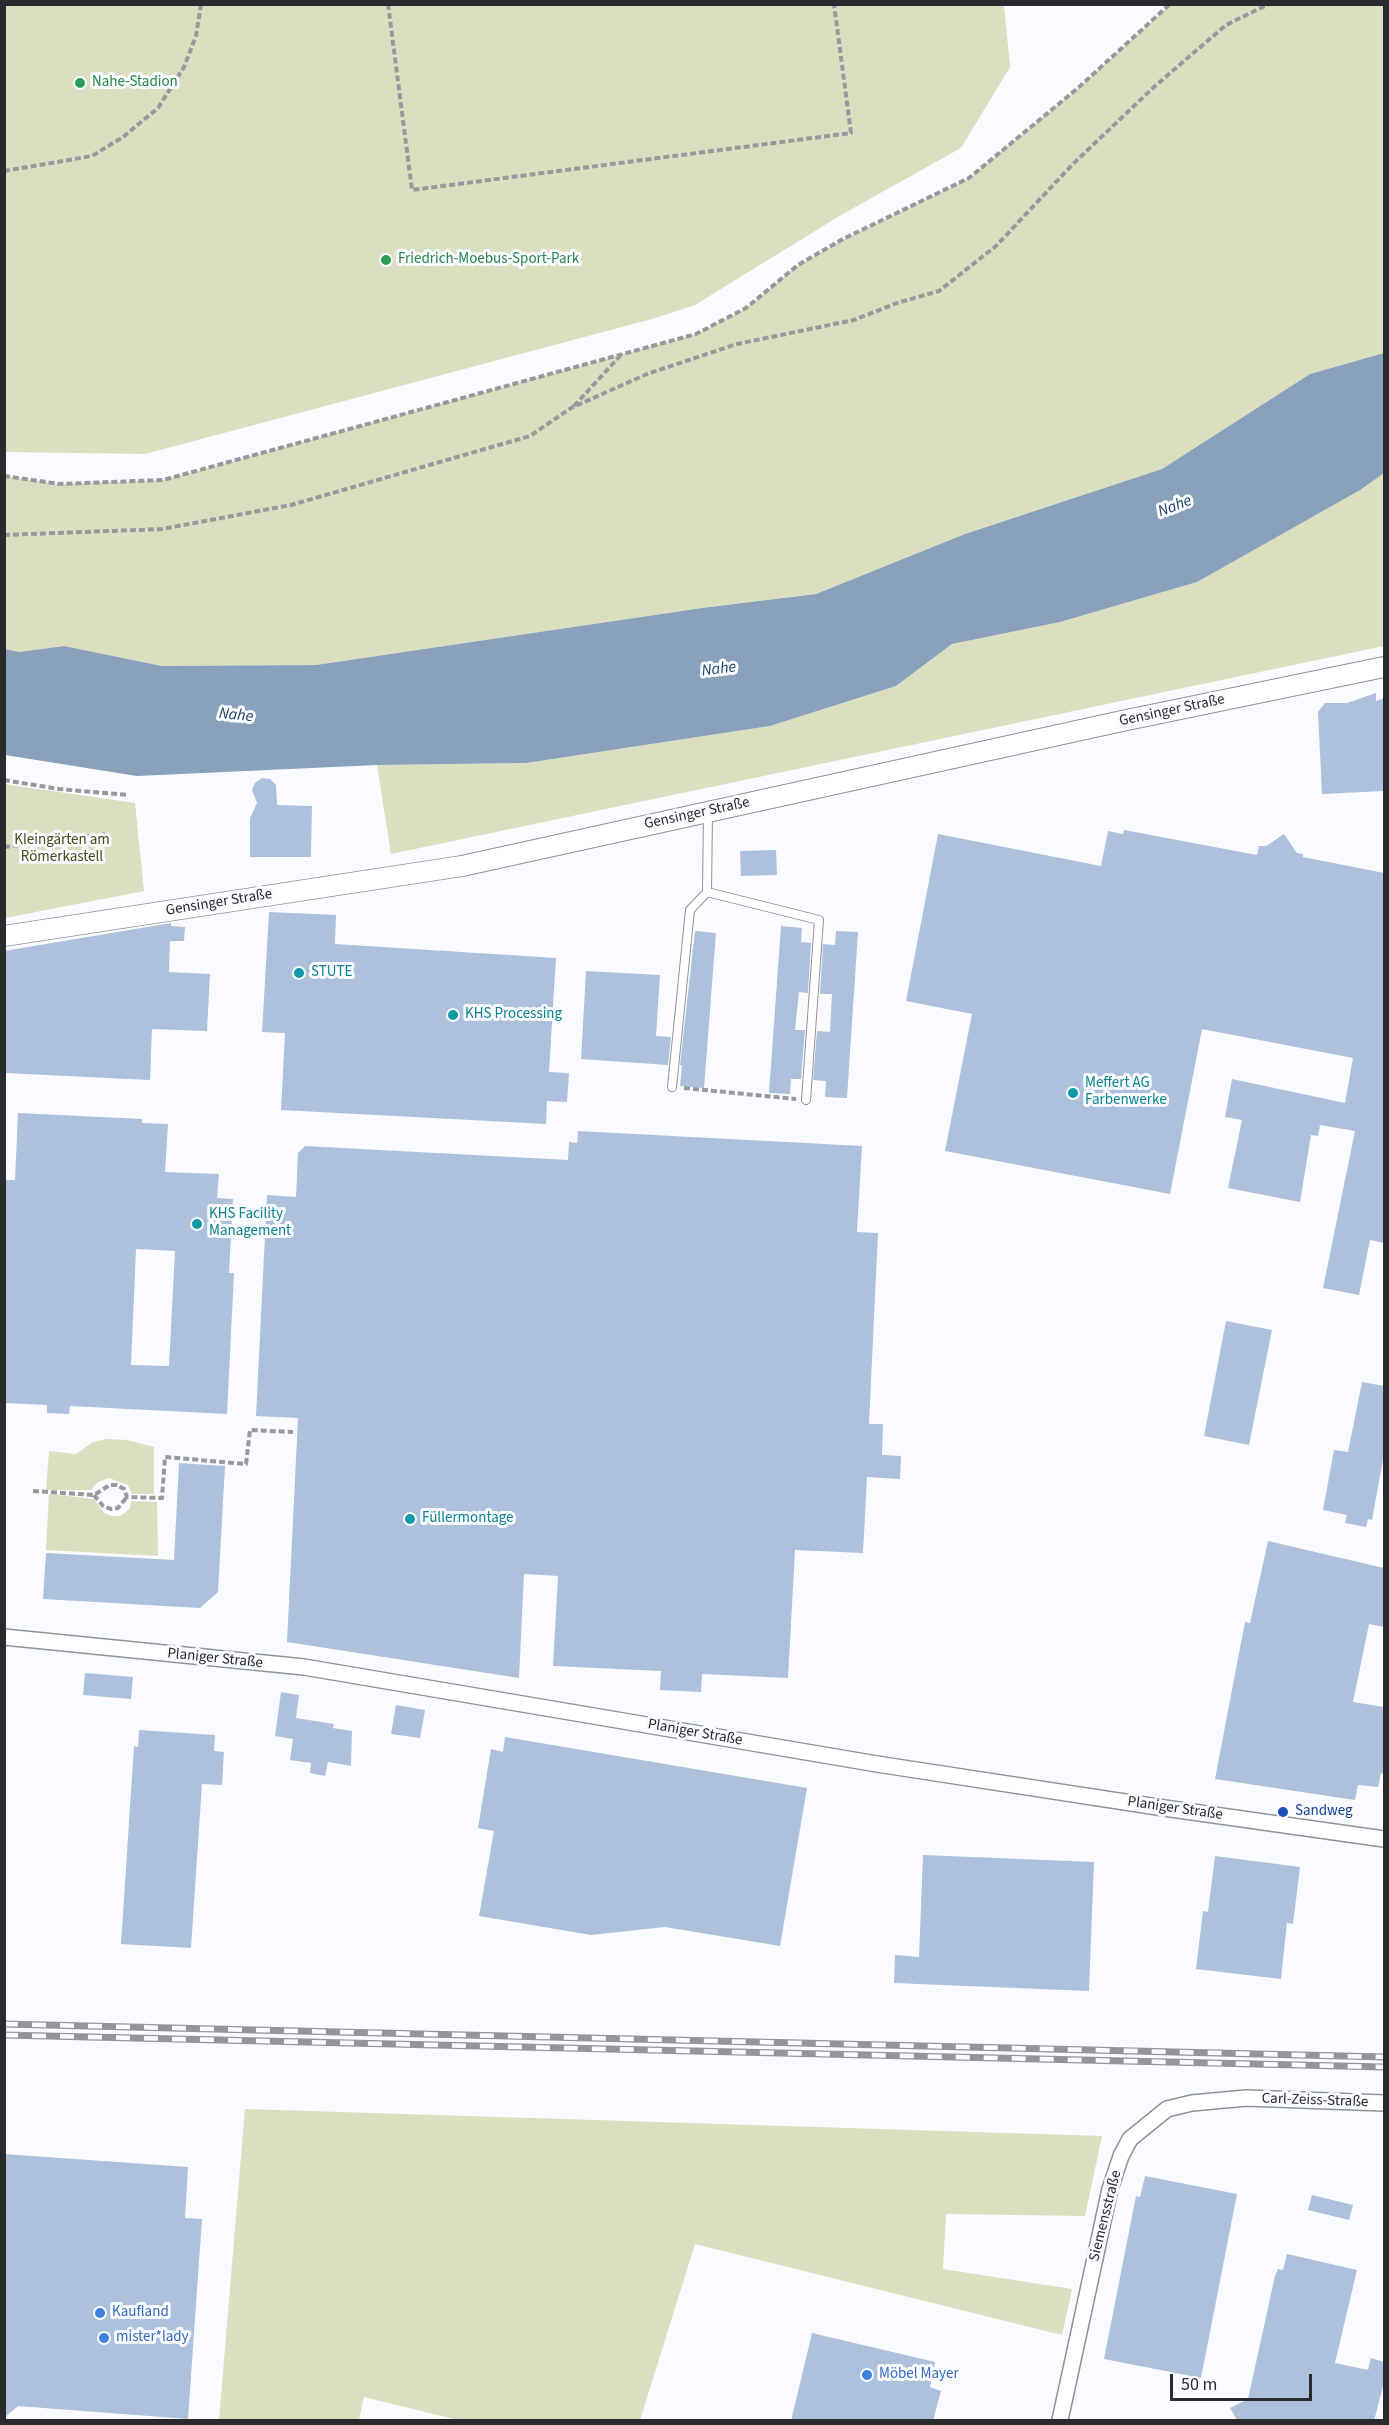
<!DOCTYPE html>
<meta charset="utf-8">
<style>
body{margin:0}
#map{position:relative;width:1389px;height:2425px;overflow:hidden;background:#f9fbfe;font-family:"Source Sans 3",sans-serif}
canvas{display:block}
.frame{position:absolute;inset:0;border:6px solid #282a2d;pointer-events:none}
.scale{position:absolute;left:1170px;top:2374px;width:142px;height:27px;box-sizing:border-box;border:3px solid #282a2d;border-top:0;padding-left:8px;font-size:18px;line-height:21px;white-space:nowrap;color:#282a2d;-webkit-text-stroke:4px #f9fbfe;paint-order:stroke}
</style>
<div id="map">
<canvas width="1389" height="2425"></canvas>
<div class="frame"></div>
<div class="scale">50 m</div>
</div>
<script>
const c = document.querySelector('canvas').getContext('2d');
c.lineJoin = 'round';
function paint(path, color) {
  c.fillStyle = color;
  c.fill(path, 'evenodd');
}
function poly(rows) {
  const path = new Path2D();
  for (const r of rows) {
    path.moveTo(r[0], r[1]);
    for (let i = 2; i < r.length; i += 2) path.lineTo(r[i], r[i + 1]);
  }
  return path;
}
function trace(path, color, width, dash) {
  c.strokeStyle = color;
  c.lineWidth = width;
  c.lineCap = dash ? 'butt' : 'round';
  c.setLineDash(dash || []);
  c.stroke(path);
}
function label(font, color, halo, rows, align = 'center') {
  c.font = font + ' "Source Sans 3",sans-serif';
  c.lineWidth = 6;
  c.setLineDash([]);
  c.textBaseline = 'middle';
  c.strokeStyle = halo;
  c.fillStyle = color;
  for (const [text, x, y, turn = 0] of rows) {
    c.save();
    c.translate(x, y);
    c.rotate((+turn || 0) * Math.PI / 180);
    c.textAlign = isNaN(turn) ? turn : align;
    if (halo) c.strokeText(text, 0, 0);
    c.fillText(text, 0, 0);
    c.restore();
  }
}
paint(poly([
 [4,5,1004,5,1010,67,961,148,841,215,695,305,652,319,145,454,5,452],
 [1170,5,1384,5,1384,353,1310,374,1162,469,965,534,816,594,702,608,316,665,162,666,64,646,19,652,5,649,5,476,60,484,163,480,696,334,746,308,798,265,844,239,969,178,1078,88],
 [1384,473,1384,646,391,854,377,765,526,763,770,726,896,686,952,644,1060,622,1197,582],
 [4,784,135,803,144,891,5,918],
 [107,1439,127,1440,154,1447,154,1494,132,1494,128,1485,109,1478,98,1482,91,1490,46,1490,49,1451,76,1454,93,1442],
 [49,1494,94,1499,104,1513,112,1516,120,1516,126,1512,130,1508,131,1501,157,1502,158,1556,46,1550],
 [245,2109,1102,2136,1085,2216,946,2214,943,2269,1072,2289,1062,2335,695,2244,640,2420,458,2420,364,2397,359,2420,219,2420]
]), '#dadfc0');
paint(poly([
 [1384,353,1384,473,1360,490,1197,582,1060,622,952,644,896,686,770,726,526,763,377,765,137,776,5,755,5,649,19,652,64,646,162,666,316,665,702,608,816,594,965,534,1162,469,1310,374]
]), '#89a1ba');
paint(poly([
 [1376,693,1376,701,1384,698,1384,791,1322,794,1318,712,1325,703,1347,703],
 [262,778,270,779,276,785,277,805,312,806,311,857,250,857,250,818,257,803,252,790,255,783],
 [1124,830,1257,855,1259,846,1266,846,1284,834,1297,853,1303,854,1303,857,1384,873,1384,1243,1370,1240,1359,1295,1323,1288,1355,1131,1320,1125,1318,1136,1311,1135,1300,1202,1228,1188,1242,1120,1225,1117,1232,1079,1345,1103,1353,1058,1202,1029,1170,1194,945,1151,972,1014,906,1001,938,834,1101,866,1108,831,1123,834],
 [776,850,777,875,741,876,740,851],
 [269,912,336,915,335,944,556,958,549,1072,569,1073,567,1102,547,1101,546,1124,281,1110,285,1033,262,1032],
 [171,923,171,926,185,927,184,941,170,941,169,972,210,974,207,1031,152,1029,150,1080,4,1073,4,951],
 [781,926,802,928,801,942,811,943,808,993,799,992,795,1030,805,1030,801,1079,791,1079,790,1094,769,1093],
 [695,931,716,933,704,1088,680,1086,682,1065,680,1065],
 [836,931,858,932,847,1098,825,1097,826,1081,813,1080,817,1031,830,1032,832,994,820,994,823,944,835,945],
 [586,971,660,975,656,1036,671,1037,668,1065,581,1059],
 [18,1113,142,1119,142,1123,168,1124,165,1172,219,1174,217,1198,233,1199,229,1273,234,1273,227,1414,70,1406,69,1414,47,1413,47,1405,4,1403,4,1180,15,1180],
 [136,1249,175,1251,169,1366,131,1365],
 [578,1131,862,1146,857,1232,878,1233,869,1424,883,1424,882,1455,901,1456,900,1479,867,1477,863,1553,795,1550,788,1678,702,1674,701,1692,660,1690,661,1671,553,1666,558,1576,524,1574,519,1678,287,1642,298,1418,256,1416,267,1195,296,1197,298,1153,305,1146,568,1160,569,1142,577,1143],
 [1226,1321,1272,1330,1249,1445,1204,1436],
 [1362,1382,1384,1386,1384,1454,1372,1520,1368,1519,1366,1527,1345,1523,1347,1515,1323,1510,1334,1450,1348,1452],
 [179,1463,225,1466,218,1592,200,1608,43,1599,46,1553,174,1560],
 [1268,1541,1384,1568,1384,1627,1369,1624,1353,1702,1384,1707,1384,1774,1381,1773,1378,1787,1358,1785,1355,1800,1215,1779,1245,1622,1250,1623],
 [85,1673,133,1677,131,1699,83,1695],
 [281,1692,299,1695,296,1718,334,1724,333,1728,352,1731,351,1766,328,1762,325,1776,310,1773,311,1763,290,1760,293,1739,275,1736],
 [396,1705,425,1710,420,1738,391,1734],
 [139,1730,215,1735,214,1751,224,1752,222,1785,202,1784,191,1948,121,1944,134,1746,138,1747],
 [505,1737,807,1788,780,1946,665,1927,591,1935,479,1916,494,1831,478,1828,491,1749,503,1752],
 [923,1855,1094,1862,1089,1991,894,1983,895,1955,919,1957],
 [1215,1856,1300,1867,1293,1924,1287,1923,1281,1979,1196,1969,1203,1911,1208,1912],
 [4,2154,188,2167,185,2218,202,2219,188,2419,18,2406,4,2418],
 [1145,2176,1237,2194,1201,2378,1104,2359,1136,2196,1140,2197],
 [1312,2195,1353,2205,1349,2220,1308,2210],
 [1287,2254,1357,2270,1335,2363,1368,2370,1371,2358,1384,2362,1384,2382,1374,2421,1240,2421,1237,2420,1230,2408,1248,2399,1275,2276,1278,2269,1283,2270],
 [812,2333,935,2362,930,2387,941,2391,933,2421,791,2421]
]), '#adc1dd');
const service = poly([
 [707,892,819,920,806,1100],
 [672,1087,690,910,707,892,708,812]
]);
const minor = poly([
 [4,1637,304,1667,877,1764,1164,1808,1384,1839],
 [1060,2420,1110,2189,1121,2156,1130,2139,1167,2109,1192,2103,1246,2098,1384,2103]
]);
const tertiary = poly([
 [4,936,462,866,1122,721,1384,667]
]);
trace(service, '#8e9399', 10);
trace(minor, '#8e9399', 18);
trace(tertiary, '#8e9399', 22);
trace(poly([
 [388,4,412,190,851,133,834,4],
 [4,171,92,156,123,137,158,108,184,67,196,36,201,4],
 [574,406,620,356],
 [4,476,60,484,163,480,696,334,746,308,798,265,843,239,969,178,1078,88,1170,4],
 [4,535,162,529,291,505,530,436,571,408,647,374,737,344,854,320,897,303,939,291,996,246,1072,165,1155,86,1226,25,1269,4],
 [4,780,59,789,129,795],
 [4,847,105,834],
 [684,1088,796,1099],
 [33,1491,94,1495,110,1485,117,1485,124,1489,127,1497,162,1498,165,1457,246,1464,250,1430,293,1432],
 [94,1495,103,1506,111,1509,118,1508,127,1497]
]), '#97999c', 4, [6, 3]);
trace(service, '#fff', 8);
trace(minor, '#fff', 15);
trace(tertiary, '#fff', 20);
const rail = poly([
 [4,2024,1384,2057],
 [4,2035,1384,2067]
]);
trace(rail, '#939598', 7);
trace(rail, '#f9fbfe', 4.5, [14]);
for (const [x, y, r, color] of [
 [80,83,6,"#2e9e5b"],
 [386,260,6,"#2e9e5b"],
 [299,973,6,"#0f9aa8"],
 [453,1015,6,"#0f9aa8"],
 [1073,1093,6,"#0f9aa8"],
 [197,1224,6,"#0f9aa8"],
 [410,1519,6,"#0f9aa8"],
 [1283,1812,6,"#1a4fb4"],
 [100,2313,6,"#3f7fe0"],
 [104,2338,6,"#3f7fe0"],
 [867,2375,6,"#3f7fe0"]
]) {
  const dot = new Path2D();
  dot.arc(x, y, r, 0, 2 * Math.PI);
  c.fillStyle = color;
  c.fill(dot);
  trace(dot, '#f9fbfe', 2);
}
label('15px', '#27864d', '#f9fbfe', [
 ["Nahe-Stadion",92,83],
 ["Friedrich-Moebus-Sport-Park",398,260]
], 'left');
label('15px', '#282a2d', '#f9fbfe', [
 ["Gensinger Straße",1172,711,-12],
 ["Gensinger Straße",697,814,-12],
 ["Gensinger Straße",219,903,-9],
 ["Planiger Straße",215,1659,6],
 ["Planiger Straße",695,1733,10],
 ["Planiger Straße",1175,1809,8],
 ["Carl-Zeiss-Straße",1315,2101,2],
 ["Siemensstraße",1106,2216,-76]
]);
label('15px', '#474b15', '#f9fbfe', [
 ["Kleingärten am",62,841],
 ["Römerkastell",62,858]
]);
label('15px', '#0d838f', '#f9fbfe', [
 ["STUTE",311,973],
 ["KHS Processing",465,1015],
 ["Meffert AG",1085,1084],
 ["Farbenwerke",1085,1101],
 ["KHS Facility",209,1215],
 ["Management",209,1232],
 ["Füllermontage",422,1519]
], 'left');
label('15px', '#164399', '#f9fbfe', [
 ["Sandweg",1295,1812]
], 'left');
label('15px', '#366cbe', '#f9fbfe', [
 ["Kaufland",112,2313],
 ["mister*lady",116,2338],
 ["Möbel Mayer",879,2375]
], 'left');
label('italic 16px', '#1c4266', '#f9fbfe', [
 ["Nahe",1175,507,-21],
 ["Nahe",719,670,-7],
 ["Nahe",236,716,6]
]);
</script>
